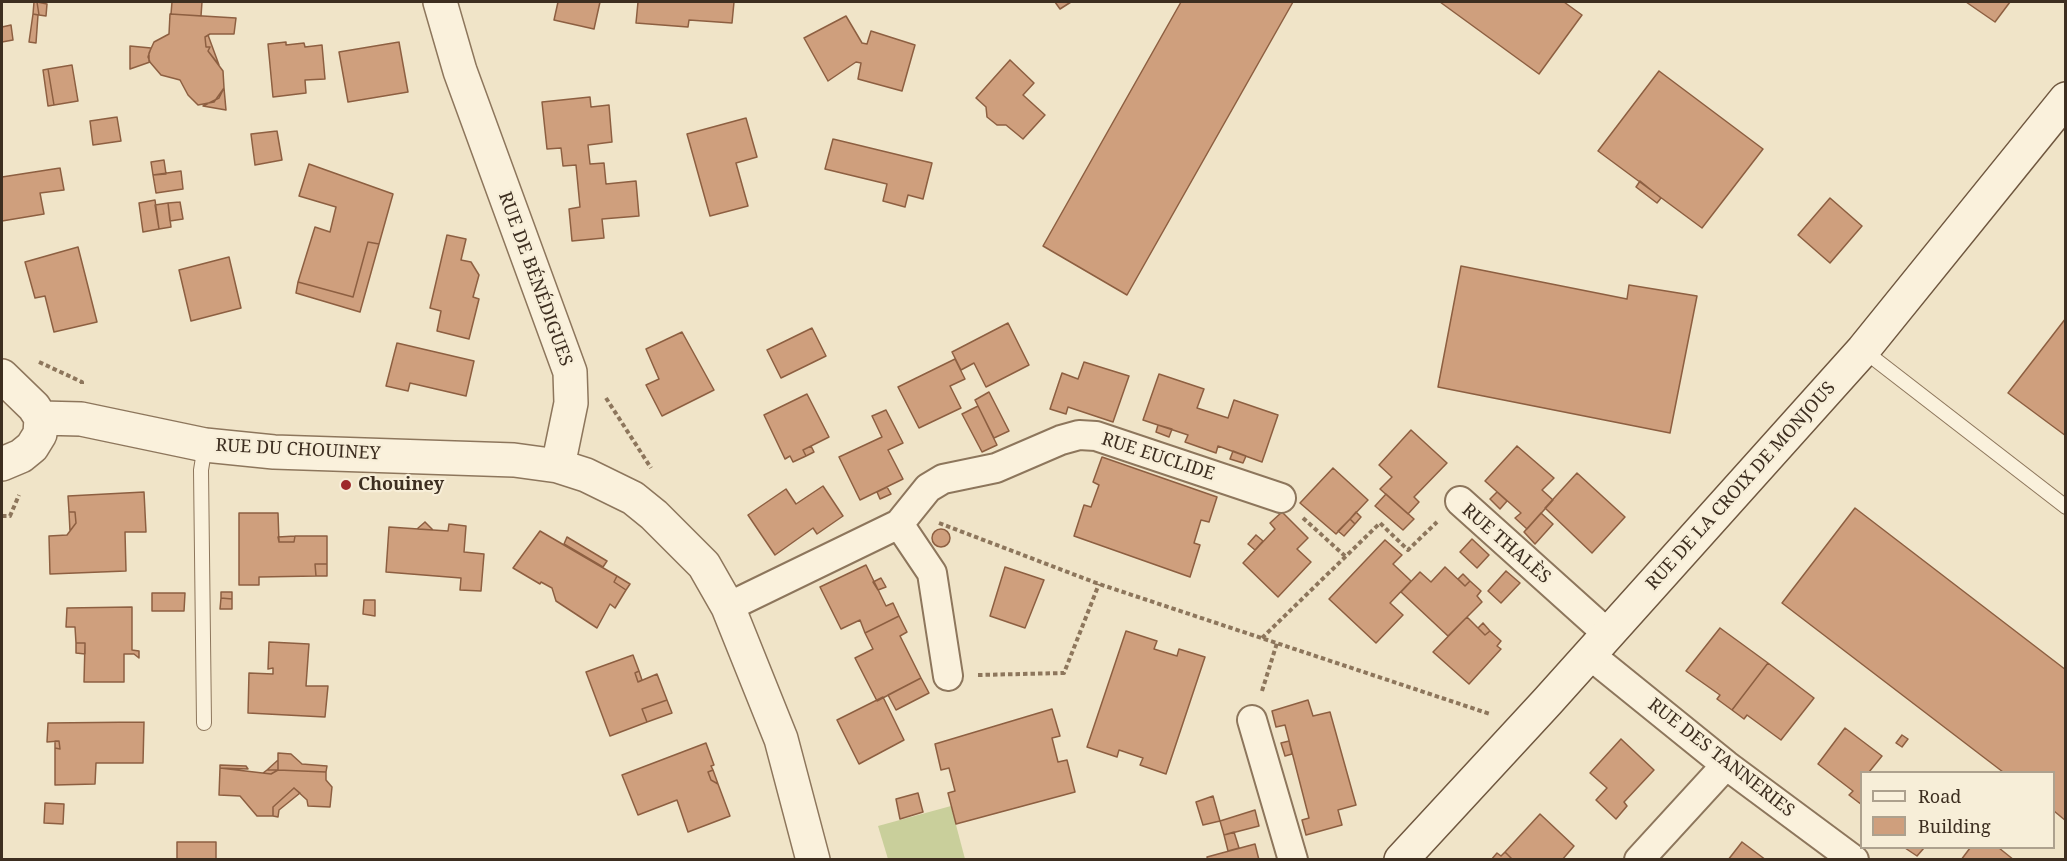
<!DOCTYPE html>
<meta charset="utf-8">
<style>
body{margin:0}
#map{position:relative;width:2067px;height:861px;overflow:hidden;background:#f0e4c8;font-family:"Noto Serif",serif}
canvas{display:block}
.frame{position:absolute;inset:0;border:3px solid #3d2e20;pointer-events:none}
.legend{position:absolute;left:1860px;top:771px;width:195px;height:78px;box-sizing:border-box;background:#f7eed8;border:2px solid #ada18e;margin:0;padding:8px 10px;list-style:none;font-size:18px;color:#3d2e20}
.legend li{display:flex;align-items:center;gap:12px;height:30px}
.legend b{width:30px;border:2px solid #ada18e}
</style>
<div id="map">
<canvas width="2067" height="861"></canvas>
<div class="frame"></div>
<ul class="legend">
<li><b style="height:8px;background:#faf1dc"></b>Road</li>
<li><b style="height:16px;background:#cf9f7d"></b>Building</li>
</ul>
</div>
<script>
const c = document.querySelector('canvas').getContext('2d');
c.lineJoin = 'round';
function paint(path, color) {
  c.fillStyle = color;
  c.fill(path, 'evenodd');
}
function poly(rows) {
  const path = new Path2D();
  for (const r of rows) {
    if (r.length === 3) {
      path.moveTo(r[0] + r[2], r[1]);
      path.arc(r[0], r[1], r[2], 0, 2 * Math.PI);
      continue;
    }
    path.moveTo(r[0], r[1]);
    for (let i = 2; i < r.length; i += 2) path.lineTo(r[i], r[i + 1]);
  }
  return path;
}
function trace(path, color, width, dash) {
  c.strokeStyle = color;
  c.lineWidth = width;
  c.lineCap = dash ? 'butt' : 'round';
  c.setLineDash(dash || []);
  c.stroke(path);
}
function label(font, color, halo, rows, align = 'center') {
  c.font = font + ' "Noto Serif",serif';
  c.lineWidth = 4.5;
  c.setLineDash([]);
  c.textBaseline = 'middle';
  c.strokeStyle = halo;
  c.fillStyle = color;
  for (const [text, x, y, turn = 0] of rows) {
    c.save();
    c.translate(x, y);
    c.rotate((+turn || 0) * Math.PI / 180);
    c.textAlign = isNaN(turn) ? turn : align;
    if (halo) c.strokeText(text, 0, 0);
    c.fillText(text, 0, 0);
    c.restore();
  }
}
paint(poly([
 [951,806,965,859,888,859,878,826]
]), '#c9cf9b');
const building = poly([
 [34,2,37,2,39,15,33,14,34,2],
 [37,2,47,4,46,16,39,15,37,2],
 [172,2,202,2,201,16,171,14,172,2],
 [558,2,600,2,594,29,554,20,558,2],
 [638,2,734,2,732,23,689,20,688,27,636,23,638,2],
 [1055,2,1071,2,1060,9,1055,2],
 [1181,2,1293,2,1127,295,1043,246,1181,2],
 [1440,2,1564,2,1582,15,1539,74,1440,2],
 [1966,2,2010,2,1995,22,1966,2],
 [33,14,38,15,36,43,29,42,33,14],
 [170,14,236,18,234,34,210,34,205,37,206,47,210,47,208,51,223,71,224,88,214,102,198,105,188,95,180,80,161,75,149,61,149,53,154,42,169,34,170,14],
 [846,16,862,43,867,44,871,31,915,45,902,91,858,79,861,63,856,62,828,81,804,38,846,16],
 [11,25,13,40,2,42,2,27,11,25],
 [208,35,219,65,208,51,210,47,206,47,205,37,208,35],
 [286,42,286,45,304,43,305,47,322,45,325,79,305,80,306,93,273,97,268,44,286,42],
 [399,42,408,92,348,102,339,52,399,42],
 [130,46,151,48,148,57,150,62,130,69,130,46],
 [1010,60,1034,83,1023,95,1045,115,1023,139,1006,125,997,125,987,117,986,107,976,98,1010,60],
 [72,65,78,101,54,105,48,69,72,65],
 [48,69,54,105,48,106,43,70,48,69],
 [1659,71,1763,149,1702,228,1598,151,1659,71],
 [224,88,226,110,203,106,219,98,224,88],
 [590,97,591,107,609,105,612,142,588,145,590,164,604,163,606,184,636,181,639,216,602,219,604,238,572,241,569,209,580,207,576,165,563,166,561,148,547,149,542,102,590,97],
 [117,117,121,141,93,145,90,121,117,117],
 [746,118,757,157,736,163,748,206,710,216,687,134,746,118],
 [277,131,282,160,255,165,251,134,277,131],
 [833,139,932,163,923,199,908,195,905,207,883,201,887,184,825,169,833,139],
 [164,160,166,174,153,175,151,162,164,160],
 [309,164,393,194,379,244,368,242,353,297,298,282,315,227,330,232,336,207,299,196,309,164],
 [60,168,64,190,40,193,44,214,2,221,2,177,60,168],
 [181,171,183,189,156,193,153,175,181,171],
 [1640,181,1661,198,1657,203,1636,187,1640,181],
 [1830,198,1862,226,1830,263,1798,235,1830,198],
 [155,200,159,229,143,232,139,203,155,200],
 [180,202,183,219,170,221,168,203,180,202],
 [168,203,171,227,159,229,155,205,168,203],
 [447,235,466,239,461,260,471,262,479,275,473,297,479,299,469,339,437,331,441,311,430,308,447,235],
 [368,242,379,244,360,312,296,293,298,282,353,297,368,242],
 [78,247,97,322,54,332,45,296,35,298,25,262,78,247],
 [229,257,241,308,191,321,179,270,229,257],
 [1461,266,1627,299,1629,285,1697,296,1670,433,1438,387,1461,266],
 [2066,318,2066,436,2008,393,2066,318],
 [1008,323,1029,365,986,387,974,363,961,370,952,352,1008,323],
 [812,328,826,356,781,378,767,350,812,328],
 [682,332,714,390,662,416,646,385,659,379,646,349,682,332],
 [397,343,474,361,466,396,410,383,408,391,386,386,397,343],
 [955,359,965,379,950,386,961,408,919,428,898,387,955,359],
 [1084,362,1129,376,1113,422,1068,407,1066,414,1050,409,1062,373,1078,379,1084,362],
 [1159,374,1204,389,1197,408,1228,418,1234,400,1278,415,1262,462,1218,446,1216,453,1185,442,1188,435,1143,420,1159,374],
 [989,392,1009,431,994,438,975,400,989,392],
 [807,394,829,437,803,450,806,456,793,462,790,456,785,459,764,415,807,394],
 [978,406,997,445,982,452,962,414,978,406],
 [886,410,903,443,888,450,903,479,860,500,839,457,882,437,872,416,886,410],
 [1158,425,1172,429,1169,437,1156,432,1158,425],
 [1411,430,1447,463,1414,497,1419,502,1408,514,1380,489,1392,477,1379,465,1411,430],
 [811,446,814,452,806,456,803,450,811,446],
 [1517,446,1554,478,1542,490,1553,500,1527,529,1515,518,1521,513,1485,481,1517,446],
 [1233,451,1246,456,1243,463,1230,459,1233,451],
 [1102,457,1217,497,1209,522,1201,520,1194,543,1200,545,1190,577,1074,536,1084,505,1091,507,1099,485,1093,482,1102,457],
 [1333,468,1368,500,1336,534,1300,503,1333,468],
 [1577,473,1625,517,1592,553,1545,508,1577,473],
 [823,486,843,516,817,534,813,528,775,555,748,515,786,489,796,504,823,486],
 [887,487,891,494,880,499,877,492,887,487],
 [144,492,146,532,125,532,126,571,50,574,49,536,67,535,76,523,75,512,69,512,68,496,144,492],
 [1497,492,1507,501,1500,509,1490,499,1497,492],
 [1386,494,1414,519,1403,530,1375,506,1386,494],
 [1855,508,2066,670,2066,821,2054,811,2054,772,2003,772,1782,603,1855,508],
 [69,512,75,512,76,523,70,531,69,512],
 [1282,512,1308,538,1297,549,1311,562,1278,597,1243,563,1275,529,1270,523,1282,512],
 [1356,512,1361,517,1355,524,1350,519,1356,512],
 [239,513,278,513,279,542,294,542,295,536,327,536,327,564,315,564,316,576,259,577,259,585,239,585,239,513],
 [1541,513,1553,524,1535,544,1524,532,1541,513],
 [1350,519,1355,524,1344,536,1338,531,1350,519],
 [425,522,433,530,417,529,425,522],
 [449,524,466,526,464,552,484,554,481,591,460,590,461,578,386,572,389,527,448,531,449,524],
 [941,538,9],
 [540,531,617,576,614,582,626,590,615,608,610,604,597,628,556,601,552,588,541,582,540,584,513,568,540,531],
 [1256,535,1263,541,1255,550,1248,544,1256,535],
 [295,536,294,542,279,542,278,537,295,536],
 [567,537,607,561,603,567,564,544,567,537],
 [1472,539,1489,555,1477,568,1460,552,1472,539],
 [1385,540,1402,555,1393,564,1411,581,1390,603,1403,615,1376,643,1329,599,1385,540],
 [315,564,327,564,327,576,316,576,315,564],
 [866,565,886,606,893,603,899,616,865,633,860,620,841,629,820,587,866,565],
 [1005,567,1044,580,1025,628,990,616,1005,567],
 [1445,567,1465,586,1470,581,1481,591,1477,596,1482,602,1448,636,1401,592,1420,572,1431,582,1445,567],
 [1506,571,1520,583,1501,603,1488,591,1506,571],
 [1463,574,1470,581,1465,586,1458,579,1463,574],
 [617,576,630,584,626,590,614,582,617,576],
 [881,578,886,587,878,590,873,582,881,578],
 [221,592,232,592,232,599,221,598,221,592],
 [152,593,185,593,184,611,152,611,152,593],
 [221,598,232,599,232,609,220,609,221,598],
 [364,600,375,600,375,616,363,614,364,600],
 [132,607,132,650,139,651,139,658,134,654,124,654,124,682,84,682,85,643,76,643,75,627,66,627,67,608,132,607],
 [899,616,907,632,900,636,921,678,877,701,855,658,873,649,865,633,899,616],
 [1467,617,1485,635,1490,631,1501,641,1497,646,1501,649,1469,684,1433,652,1467,617],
 [1483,623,1490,631,1485,635,1478,628,1483,623],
 [1720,628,1768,663,1732,710,1717,699,1720,695,1686,671,1720,628],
 [1126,631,1157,641,1154,649,1177,656,1179,649,1205,657,1166,774,1140,765,1143,758,1119,750,1117,757,1087,747,1126,631],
 [269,642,309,644,306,686,328,686,325,717,248,713,249,673,273,674,273,668,268,669,269,642],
 [76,643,85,643,85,654,76,653,76,643],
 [633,655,639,671,635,673,638,682,657,674,667,700,642,709,647,722,610,736,586,672,633,655],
 [1768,663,1814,698,1781,740,1747,715,1744,719,1732,710,1768,663],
 [639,671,642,680,638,682,635,673,639,671],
 [921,678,929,693,896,710,888,695,921,678],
 [883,697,904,740,859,764,837,720,883,697],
 [667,700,672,713,647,722,642,709,667,700],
 [1308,700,1313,716,1330,712,1356,805,1338,810,1342,825,1306,835,1302,820,1309,818,1285,725,1276,727,1272,711,1308,700],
 [1052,709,1060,736,1052,738,1058,762,1067,760,1075,792,956,824,948,793,955,791,949,768,941,770,935,744,1052,709],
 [144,722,143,763,96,763,95,784,55,785,55,748,60,749,59,741,47,742,48,723,144,722],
 [1845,728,1882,756,1869,772,1862,772,1862,805,1849,795,1853,791,1818,764,1845,728],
 [1902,735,1908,739,1902,747,1896,743,1902,735],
 [1621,739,1654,770,1624,802,1627,806,1616,819,1596,800,1607,788,1590,773,1621,739],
 [55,741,59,741,60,749,55,748,55,741],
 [1289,741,1292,754,1285,756,1281,743,1289,741],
 [706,743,714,765,711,766,713,770,708,772,711,780,718,784,730,816,688,832,677,800,638,815,622,775,706,743],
 [278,753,291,754,302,764,327,766,326,772,278,770,278,753],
 [278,760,278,770,267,770,278,760],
 [220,765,246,766,248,769,220,768,220,765],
 [220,768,271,774,278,770,326,772,326,780,332,787,330,807,308,806,307,800,294,788,273,807,273,816,257,816,240,796,219,795,220,768],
 [267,770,278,770,271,774,263,773,267,770],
 [713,770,718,784,711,780,708,772,713,770],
 [294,788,300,793,279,810,278,817,273,816,273,807,294,788],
 [918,793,923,812,900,819,896,799,918,793],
 [1213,796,1220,821,1203,825,1196,802,1213,796],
 [45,803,64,804,63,824,44,823,45,803],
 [1255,810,1259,826,1224,835,1220,821,1255,810],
 [1540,814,1574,846,1562,860,1513,860,1505,852,1540,814],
 [1234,832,1239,848,1228,851,1224,835,1234,832],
 [177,842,216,842,216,860,177,860,177,842],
 [1742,842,1766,860,1728,860,1742,842],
 [1255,844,1259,860,1208,860,1207,857,1255,844],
 [1905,848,1924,848,1917,856,1905,848],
 [1970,848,1999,848,2014,860,1961,860,1970,848],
 [1505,852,1513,860,1491,860,1497,853,1501,856,1505,852]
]);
paint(building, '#cf9f7d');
trace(building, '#8d5f41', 1.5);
const service = poly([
 [1863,350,2066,507],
 [204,723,201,470,205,445]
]);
const minor = poly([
 [1460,501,1608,634],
 [899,524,932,573,948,676],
 [728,607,899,524,928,488,943,479,996,468,1061,440,1079,435,1096,436,1281,498],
 [1590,655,1726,765,1854,860],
 [1252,720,1293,860],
 [1639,860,1726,765]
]);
const tertiary = poly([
 [440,2,460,71,570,372,571,403,558,466],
 [2,376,34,407,41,418,40,434,32,447,21,456,2,464],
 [41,418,81,419,205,445,274,452,514,460,558,466,586,475,633,498,654,515,704,565,728,607,781,739,813,860]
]);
const secondary = poly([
 [1401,860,1547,702,1863,350,2066,99]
]);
trace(service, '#8d765c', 16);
trace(minor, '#8d765c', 32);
trace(tertiary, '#8d765c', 36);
trace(secondary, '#6f573f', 36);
trace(poly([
 [39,362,82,382,82,387],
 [606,398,651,468],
 [2,516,10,516,19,495],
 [1303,518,1345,556],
 [939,523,1099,584,1490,714],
 [1262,638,1380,523,1408,550,1437,522],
 [978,675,1064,673,1099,584],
 [1262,691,1277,643]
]), '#8d765c', 4, [4.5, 3]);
trace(service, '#faf1dc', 14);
trace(minor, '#faf1dc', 28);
trace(tertiary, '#faf1dc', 33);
trace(secondary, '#faf1dc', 33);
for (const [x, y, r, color] of [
 [346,485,6,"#9e2a2b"]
]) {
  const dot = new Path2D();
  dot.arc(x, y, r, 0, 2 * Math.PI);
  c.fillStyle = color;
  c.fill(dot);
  trace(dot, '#f7eed8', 2);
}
label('18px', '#3d2e20', '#f7eed8', [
 ["RUE DE BÉNÉDIGUES",535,279,70],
 ["RUE DU CHOUINEY",298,450,3],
 ["RUE EUCLIDE",1158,457,18],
 ["RUE DE LA CROIX DE MONJOUS",1741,486,-48],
 ["RUE THALÈS",1506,544,41],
 ["RUE DES TANNERIES",1721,758,38]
]);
label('bold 18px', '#3d2e20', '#f7eed8', [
 ["Chouiney",358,485]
], 'left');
</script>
